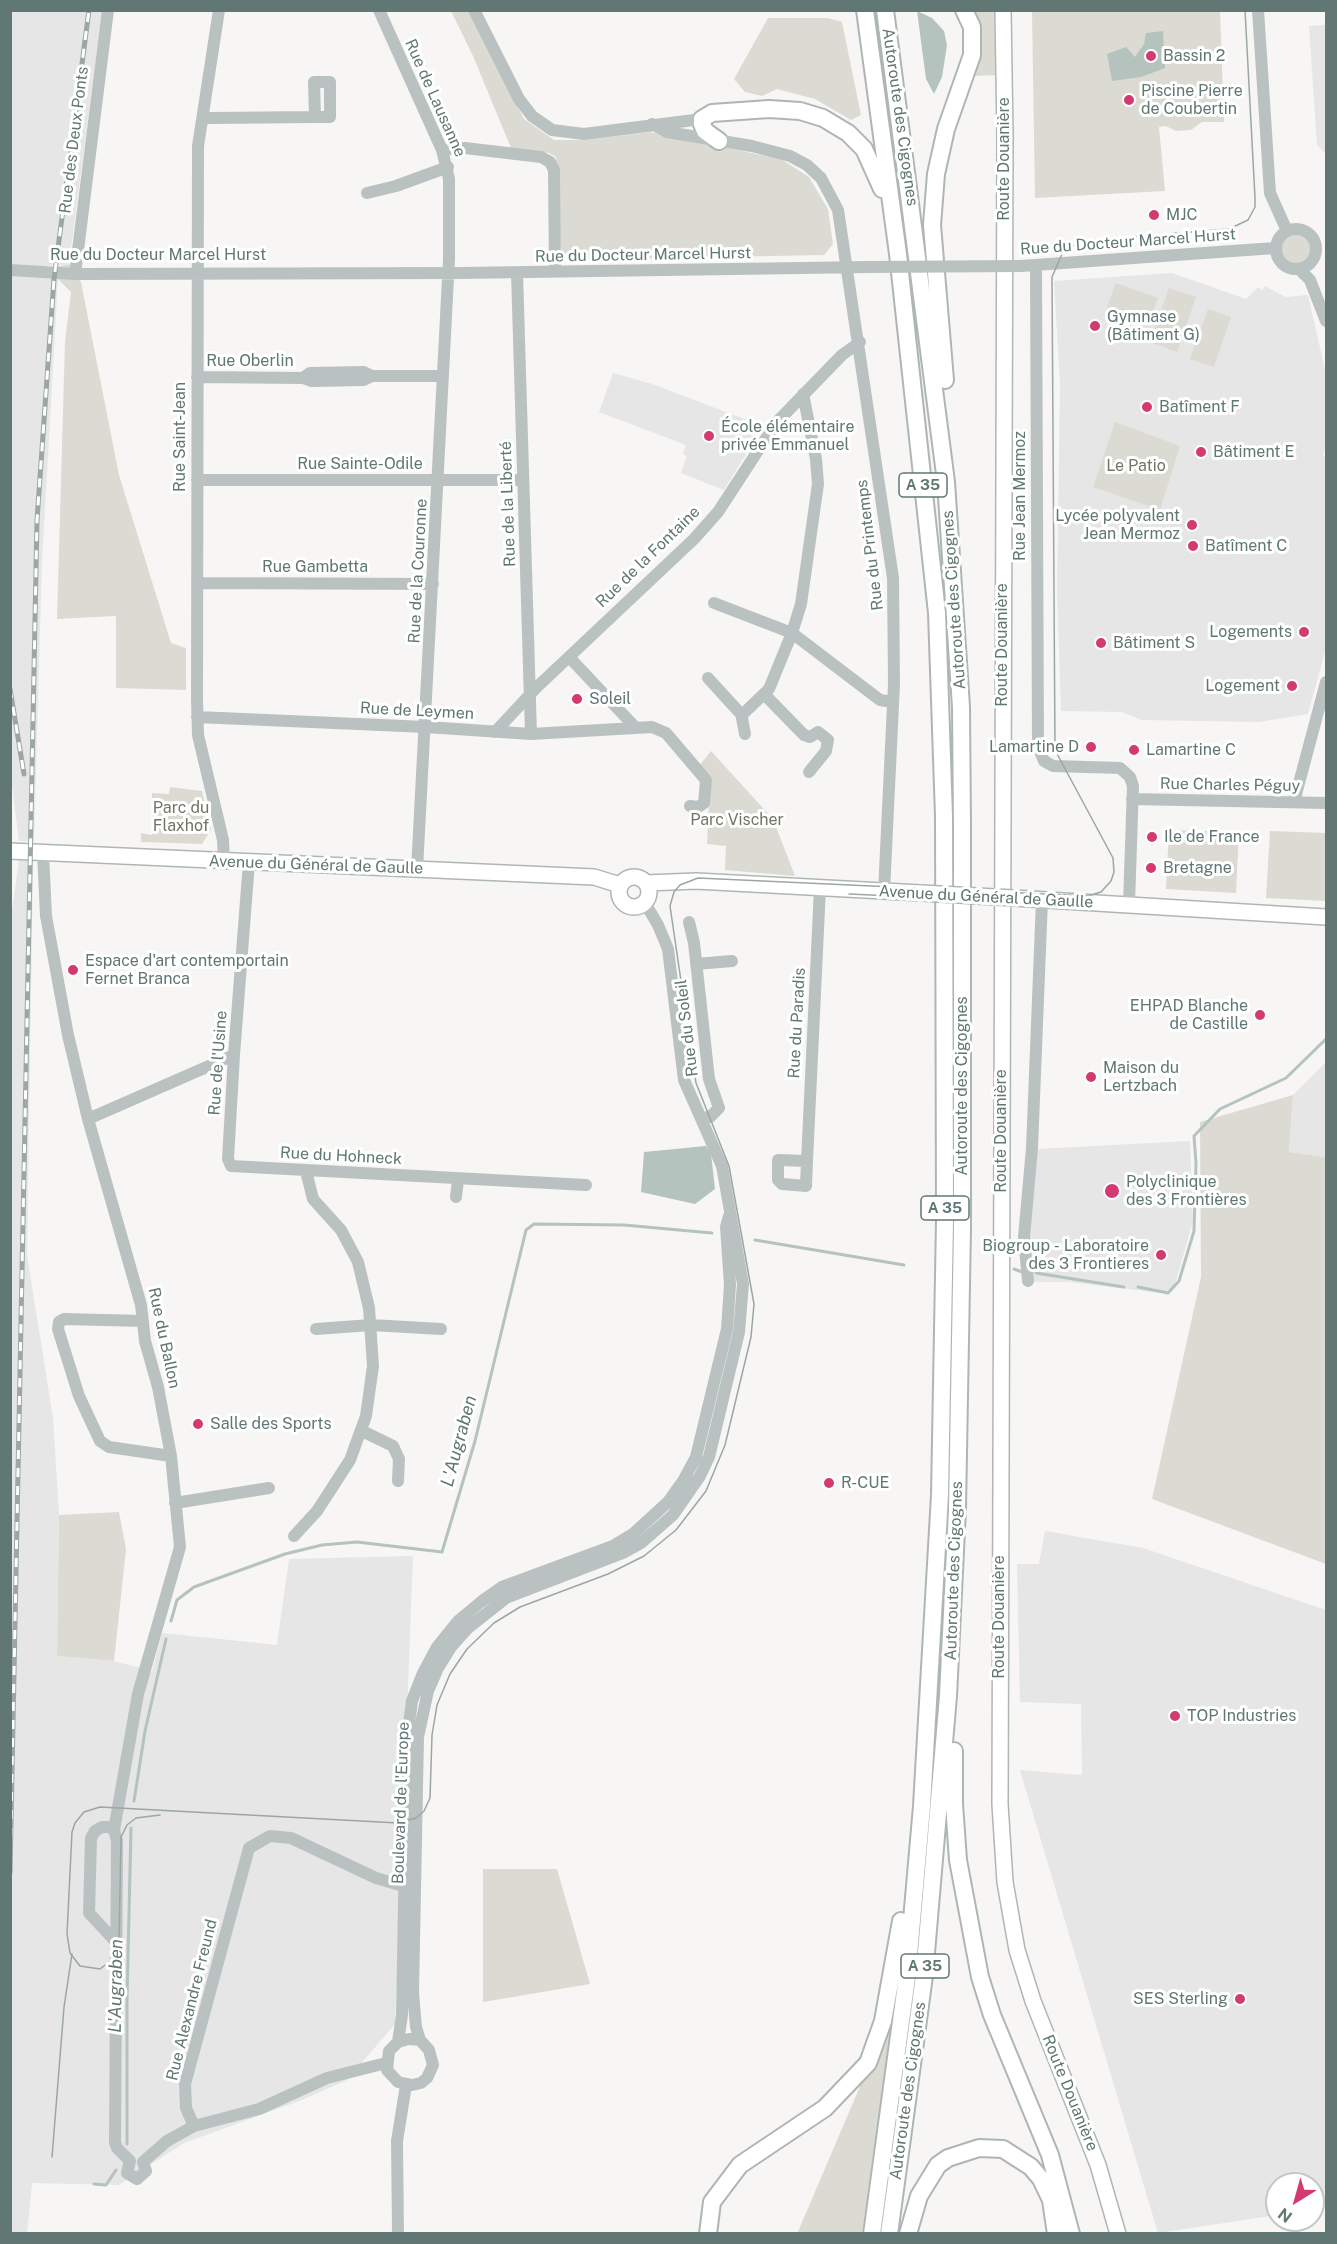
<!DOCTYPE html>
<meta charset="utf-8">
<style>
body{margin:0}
#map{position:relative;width:1337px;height:2244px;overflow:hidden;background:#f7f6f4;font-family:"Public Sans",sans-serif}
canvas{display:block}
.frame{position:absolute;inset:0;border:12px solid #607774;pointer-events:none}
.north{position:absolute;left:1265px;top:2172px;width:60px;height:60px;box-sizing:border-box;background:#fff;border:2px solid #bfc9c7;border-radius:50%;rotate:217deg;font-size:16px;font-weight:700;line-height:24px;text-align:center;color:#607774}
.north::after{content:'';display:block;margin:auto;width:21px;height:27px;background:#d23a71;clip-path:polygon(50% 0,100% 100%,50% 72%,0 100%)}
</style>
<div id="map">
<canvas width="1337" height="2244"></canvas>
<div class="frame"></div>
<div class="north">N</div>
</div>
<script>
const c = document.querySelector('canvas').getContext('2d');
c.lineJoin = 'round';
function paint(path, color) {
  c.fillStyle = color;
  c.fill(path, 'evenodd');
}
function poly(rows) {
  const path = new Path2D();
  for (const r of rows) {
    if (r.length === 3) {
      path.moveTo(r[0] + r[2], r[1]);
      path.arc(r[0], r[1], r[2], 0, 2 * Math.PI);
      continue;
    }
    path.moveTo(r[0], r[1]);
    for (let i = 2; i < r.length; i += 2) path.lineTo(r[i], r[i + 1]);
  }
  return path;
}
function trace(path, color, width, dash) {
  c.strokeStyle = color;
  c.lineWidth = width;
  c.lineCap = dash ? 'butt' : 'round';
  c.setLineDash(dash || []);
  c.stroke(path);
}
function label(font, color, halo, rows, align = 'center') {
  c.font = font + ' "Public Sans",sans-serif';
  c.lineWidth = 6;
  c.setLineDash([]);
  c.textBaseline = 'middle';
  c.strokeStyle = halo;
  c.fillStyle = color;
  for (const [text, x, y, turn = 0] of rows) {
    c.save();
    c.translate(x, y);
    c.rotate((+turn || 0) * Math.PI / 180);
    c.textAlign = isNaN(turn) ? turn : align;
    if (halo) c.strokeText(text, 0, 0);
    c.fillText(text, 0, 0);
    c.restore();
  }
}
paint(poly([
 [10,11,102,11,69,264,46,266,44,278,58,279,42,561,34,841,19,841,10,769],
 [1326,25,1326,154,1317,145,1309,26],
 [1172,273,1246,299,1258,287,1262,290,1265,286,1286,297,1308,295,1326,374,1326,445,1323,455,1326,458,1326,648,1308,714,1259,722,1141,720,1122,712,1061,711,1057,591,1060,384,1054,281],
 [613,373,652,384,763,426,724,490,681,473,687,456,683,454,686,445,599,412],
 [19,860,33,861,27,1255,53,1418,59,1515,57,1656,114,1661,152,1671,162,1633,277,1645,289,1559,413,1556,395,2024,347,2080,302,2100,184,2143,119,2185,32,2183,27,2233,11,2234,10,925],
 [1326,1062,1326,1157,1289,1152,1293,1095],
 [1190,1141,1193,1221,1174,1288,1161,1293,1069,1282,1033,1282,1028,1229,1036,1149],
 [1045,1531,1143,1548,1326,1610,1326,2207,1313,2209,1313,2184,1277,2184,1277,2215,1158,2233,1020,1770,1082,1775,1081,1704,1020,1702,1017,1564,1039,1564]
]), '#e5e6e5');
paint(poly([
 [451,11,468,11,524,119,554,140,584,140,650,132,781,159,809,177,828,209,833,244,824,255,566,260,561,256,556,157,549,153,511,148,473,56],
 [971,11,996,11,999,75,972,76],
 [1032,11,1220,11,1224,122,1202,122,1191,130,1176,131,1166,126,1159,127,1165,191,1035,198],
 [768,18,828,18,842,22,861,115,851,120,815,99,777,89,762,96,745,92,734,79],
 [1296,249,16],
 [69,264,81,282,119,475,171,643,186,648,186,690,116,688,116,616,57,619,65,342,71,292,58,279,59,266],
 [1116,283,1158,298,1149,322,1107,307],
 [1169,288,1196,297,1177,352,1150,342],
 [1208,309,1231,317,1214,367,1190,359],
 [1115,422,1180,446,1160,510,1093,487],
 [711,751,773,819,795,876,725,870,726,846,707,844,710,778,699,766],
 [170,787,202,791,211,830,202,844,141,842,141,833,152,835,152,793,169,794],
 [1169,830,1239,832,1236,893,1166,889],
 [1270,831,1326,833,1326,901,1266,898],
 [1293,1095,1289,1152,1326,1157,1326,1564,1152,1499,1201,1277,1200,1122],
 [119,1512,126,1549,114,1661,57,1656,59,1515],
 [483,1869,557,1869,590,1984,483,2002],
 [898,1975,862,2233,797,2234,858,2091]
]), '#dbdbd4');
paint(poly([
 [917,11,932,18,944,31,947,45,942,77,934,94,926,79],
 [1163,31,1165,68,1141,77,1112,81,1107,54,1126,47,1135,57,1144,44,1146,33],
 [706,1146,711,1154,715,1189,695,1204,641,1192,644,1152]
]), '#b4c3be');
trace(poly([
 [755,1240,904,1265],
 [1014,1269,1022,1272],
 [1036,1273,1124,1287],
 [1138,1287,1168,1293,1179,1281,1194,1231,1196,1163,1194,1136,1220,1109,1286,1078,1326,1039],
 [171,1621,177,1600,194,1587,285,1554,322,1545,357,1542,442,1552,475,1441,526,1230,534,1224,624,1225,712,1233],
 [134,1801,145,1731,166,1639],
 [127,2144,127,2000,131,1828],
 [94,2184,106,2185,116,2170]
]), '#b4c3be', 3);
const major = poly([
 [1003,10,1005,136,1000,1804,1005,1882,1017,1950,1033,2001,1098,2165,1118,2234],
 [10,851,594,877,620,885],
 [634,892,15],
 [646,883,696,881,921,893],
 [1014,898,1326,917]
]);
const highway = poly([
 [865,10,898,254,937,613,944,816,945,1220,940,1495,922,1806,907,1977,872,2234],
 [885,10,946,482,961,707,962,826,962,1228,957,1509,948,1696,924,1976,889,2234],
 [719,141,705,131,702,124,702,119,712,113,769,109,800,111,823,118,848,133,864,149,882,189],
 [945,380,932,225,936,174,946,129,972,55,972,27,964,10],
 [954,1751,954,1804,958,1860,980,1977,992,2015,1050,2155,1071,2234],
 [708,2234,712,2202,740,2165,825,2108,868,2063,883,2021,901,1921],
 [908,2234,919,2196,938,2165,948,2158,979,2148,1003,2149,1031,2167,1041,2179,1051,2200,1056,2234]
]);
trace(major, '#aeb7b6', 18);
trace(highway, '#aeb6b5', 20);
trace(poly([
 [219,10,198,146,197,699,198,735,223,840,224,862],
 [379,10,442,150,449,179,449,259,417,870],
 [474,10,519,99,532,116,552,130,584,134,702,119],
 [1258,10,1270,193,1287,231],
 [204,118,211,118,315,117,330,117,330,82,314,82,315,117],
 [652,124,667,132,752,146,790,156,807,165,821,178,838,210,893,578,894,684,884,892],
 [442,150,465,148,541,157,550,162,554,170,555,272],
 [367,193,396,186,448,167],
 [1296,249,20],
 [1021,266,1275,248],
 [1036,266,1038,746,1044,761,1053,766,1120,768,1130,777,1133,786,1129,904],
 [1299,269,1310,280,1326,321],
 [10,270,75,274,459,273,869,267],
 [517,273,531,734],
 [75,274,108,10],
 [372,376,364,372,310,373,303,378,311,381,364,380,372,376,443,376],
 [197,377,303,378],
 [197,480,523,480],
 [197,583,433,584],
 [714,603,792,633,880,700,893,702],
 [569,657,635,727],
 [708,678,739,712,744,713,769,689,792,633,801,604,818,484,816,459,803,394],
 [765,695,804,735,810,737,818,732,828,740,826,751,809,772],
 [741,713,745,734],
 [197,717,426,727,531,734,652,727,666,733,706,780,704,803,698,807,690,806],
 [495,732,537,687,694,539,718,512,776,423,842,355,860,342],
 [1132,799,1326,803],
 [1294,802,1326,682],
 [43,853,46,916,68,1035,88,1119,141,1305,145,1341,158,1387,171,1456,180,1547,138,1694,114,1830,117,1841,115,2142,117,2148,130,2161],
 [249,862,234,1055,228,1159,231,1166,586,1185],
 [689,922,694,943,709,1079,719,1108,710,1117,702,1118],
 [696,964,732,961],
 [88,1119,234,1055],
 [807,1161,778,1160,778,1180,782,1184,806,1186,807,1161,820,888],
 [456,1197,458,1180],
 [1028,1281,1024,1237,1032,1148,1042,900],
 [143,1321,64,1319,59,1322,58,1329,79,1396,100,1441,109,1447,171,1456],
 [316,1329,371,1325,441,1329],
 [362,1431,393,1446,399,1459,398,1481],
 [175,1503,269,1488],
 [294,1536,317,1511,350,1460,366,1416,373,1366,369,1308,358,1262,341,1230,313,1199,306,1171],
 [114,1830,109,1827,102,1827,95,1831,91,1838,89,1913,116,1942],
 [420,2040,409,2039,398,2042,389,2051,387,2070,398,2082,412,2085,421,2083,427,2078,433,2065,429,2050,420,2040,416,2027,413,1993,418,1737,428,1691,438,1668,451,1647,468,1628,506,1598,623,1553,641,1543,673,1515,700,1476,709,1457,739,1332,743,1284,722,1166,684,1080,668,949,658,925,645,903],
 [398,2042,402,2015,407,1738,412,1701,423,1673,437,1647,458,1621,482,1601,502,1587,613,1546,633,1534,668,1502,683,1481,696,1457,727,1329,730,1285,726,1227,729,1216],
 [194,2126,186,2108,185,2084,249,1848,270,1836,291,1838,376,1878,403,1886],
 [130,2161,127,2173,137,2179,146,2171,143,2162],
 [143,2162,167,2141,194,2126,259,2109,327,2078,386,2063],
 [398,2234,397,2141,406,2085]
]), '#bac2c1', 12);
trace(major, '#fff', 15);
trace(highway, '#fff', 16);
trace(poly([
 [849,894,915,897],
 [945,899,1086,904],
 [160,1815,136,1818,127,1825,121,1837,119,1943,116,1957,100,1969,80,1966,70,1953,67,1934,72,1832,75,1823,84,1812,100,1807,398,1823,416,1818,424,1811,430,1798,432,1735,437,1705,450,1674,467,1649,494,1623,520,1607,608,1574,644,1556,676,1530,706,1491,725,1445,751,1337,754,1304,729,1166,696,1083,670,906,674,892,680,885,698,878,1088,896,1101,892,1111,881,1114,872,1113,858,1055,750,1052,277,1062,254,1080,241,1229,229,1248,220,1255,207,1255,198,1245,10],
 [52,2157,64,2007,72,1954]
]), '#9ba7a5', 1.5);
const rail = poly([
 [10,689,24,774],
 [10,1873,37,520,54,279,89,10]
]);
trace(rail, '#9ba7a5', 5);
trace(rail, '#fff', 3, [9]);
const majorBridge = poly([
 [921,893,1014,898]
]);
trace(majorBridge, '#aeb7b6', 18, []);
trace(poly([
 [869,267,1021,266]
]), '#bac2c1', 12);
trace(majorBridge, '#fff', 15);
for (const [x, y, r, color] of [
 [1151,56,6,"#d23a71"],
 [1129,100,6,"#d23a71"],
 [1154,215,6,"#d23a71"],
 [1095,326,6,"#d23a71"],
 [1147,407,6,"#d23a71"],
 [709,436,6,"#d23a71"],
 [1201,452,6,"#d23a71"],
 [1192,525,6,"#d23a71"],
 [1193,546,6,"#d23a71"],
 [1304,632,6,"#d23a71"],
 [1101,643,6,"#d23a71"],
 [1292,686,6,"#d23a71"],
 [577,699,6,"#d23a71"],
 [1091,747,6,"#d23a71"],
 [1134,750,6,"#d23a71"],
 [1152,837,6,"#d23a71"],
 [1151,868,6,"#d23a71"],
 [73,970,6,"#d23a71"],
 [1260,1015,6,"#d23a71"],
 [1091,1077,6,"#d23a71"],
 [1112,1191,8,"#d23a71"],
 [1161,1255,6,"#d23a71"],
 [198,1424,6,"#d23a71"],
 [829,1483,6,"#d23a71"],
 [1175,1716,6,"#d23a71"],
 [1240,1999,6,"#d23a71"]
]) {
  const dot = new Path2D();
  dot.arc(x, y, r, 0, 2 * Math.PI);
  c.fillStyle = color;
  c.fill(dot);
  trace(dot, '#fff', 2);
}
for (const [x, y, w] of [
 [923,485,48],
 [945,1208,48],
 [925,1966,48]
]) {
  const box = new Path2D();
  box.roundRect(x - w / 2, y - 12, w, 24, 4.5);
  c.fillStyle = '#fff';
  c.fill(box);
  trace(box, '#607774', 1.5);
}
label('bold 15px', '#607774', null, [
 ["A 35",923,485],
 ["A 35",945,1208],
 ["A 35",925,1966]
]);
label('16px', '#607774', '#fff', [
 ["Bassin 2",1163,56],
 ["Piscine Pierre",1141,91],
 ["de Coubertin",1141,109],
 ["MJC",1166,215],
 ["Gymnase",1107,317],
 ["(Bâtiment G)",1107,335],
 ["Batîment F",1159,407],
 ["École élémentaire",721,427],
 ["privée Emmanuel",721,445],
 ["Bâtiment E",1213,452],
 ["Lycée polyvalent",1180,516,"right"],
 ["Jean Mermoz",1180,534,"right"],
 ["Batîment C",1205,546],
 ["Logements",1292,632,"right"],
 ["Bâtiment S",1113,643],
 ["Logement",1280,686,"right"],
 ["Soleil",589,699],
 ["Lamartine D",1079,747,"right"],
 ["Lamartine C",1146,750],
 ["Ile de France",1164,837],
 ["Bretagne",1163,868],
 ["Espace d'art contemportain",85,961],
 ["Fernet Branca",85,979],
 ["EHPAD Blanche",1248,1006,"right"],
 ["de Castille",1248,1024,"right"],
 ["Maison du",1103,1068],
 ["Lertzbach",1103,1086],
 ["Polyclinique",1126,1182],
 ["des 3 Frontières",1126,1200],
 ["Biogroup - Laboratoire",1149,1246,"right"],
 ["des 3 Frontieres",1149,1264,"right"],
 ["Salle des Sports",210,1424],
 ["R-CUE",841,1483],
 ["TOP Industries",1187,1716],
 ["SES Sterling",1228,1999,"right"]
], 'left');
label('16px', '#607774', '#fff', [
 ["Rue de Lausanne",435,98,66],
 ["Autoroute des Cigognes",900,117,82],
 ["Rue des Deux Ponts",74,140,-83],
 ["Route Douanière",1004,159,-90],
 ["Rue du Docteur Marcel Hurst",1128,242,-4],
 ["Rue du Docteur Marcel Hurst",158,255],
 ["Rue du Docteur Marcel Hurst",643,255,-1],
 ["Rue Oberlin",250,361],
 ["Rue Saint-Jean",180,437,-90],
 ["Rue Sainte-Odile",360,464],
 ["Rue Jean Mermoz",1020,496,-90],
 ["Rue de la Liberté",508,504,-92],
 ["Rue du Printemps",870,545,-97],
 ["Rue de la Fontaine",648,557,-44],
 ["Rue Gambetta",315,567],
 ["Rue de la Couronne",418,571,-87],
 ["Autoroute des Cigognes",954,600,-94],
 ["Route Douanière",1002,645,-90],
 ["Rue de Leymen",417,711,3],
 ["Rue Charles Péguy",1230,785,1],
 ["Avenue du Général de Gaulle",316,865,2],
 ["Avenue du Général de Gaulle",986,897,3],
 ["Rue du Paradis",797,1023,-87],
 ["Rue du Soleil",687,1028,-97],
 ["Rue de l'Usine",218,1063,-86],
 ["Autoroute des Cigognes",962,1086,-90],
 ["Route Douanière",1001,1131,-90],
 ["Rue du Hohneck",341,1156,3],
 ["Rue du Ballon",164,1338,78],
 ["Autoroute des Cigognes",954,1571,-88],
 ["Route Douanière",999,1617,-90],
 ["Boulevard de l'Europe",401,1803,-88],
 ["Rue Alexandre Freund",192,2000,-76],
 ["Autoroute des Cigognes",908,2091,-82],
 ["Route Douanière",1070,2093,68]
]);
label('16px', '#717563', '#fff', [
 ["Le Patio",1136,466],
 ["Parc du",181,808],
 ["Flaxhof",181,826],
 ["Parc Vischer",737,820]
]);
label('italic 18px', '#607870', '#fff', [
 ["L'Augraben",459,1441,-75],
 ["L'Augraben",116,1986,-89]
]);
</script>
